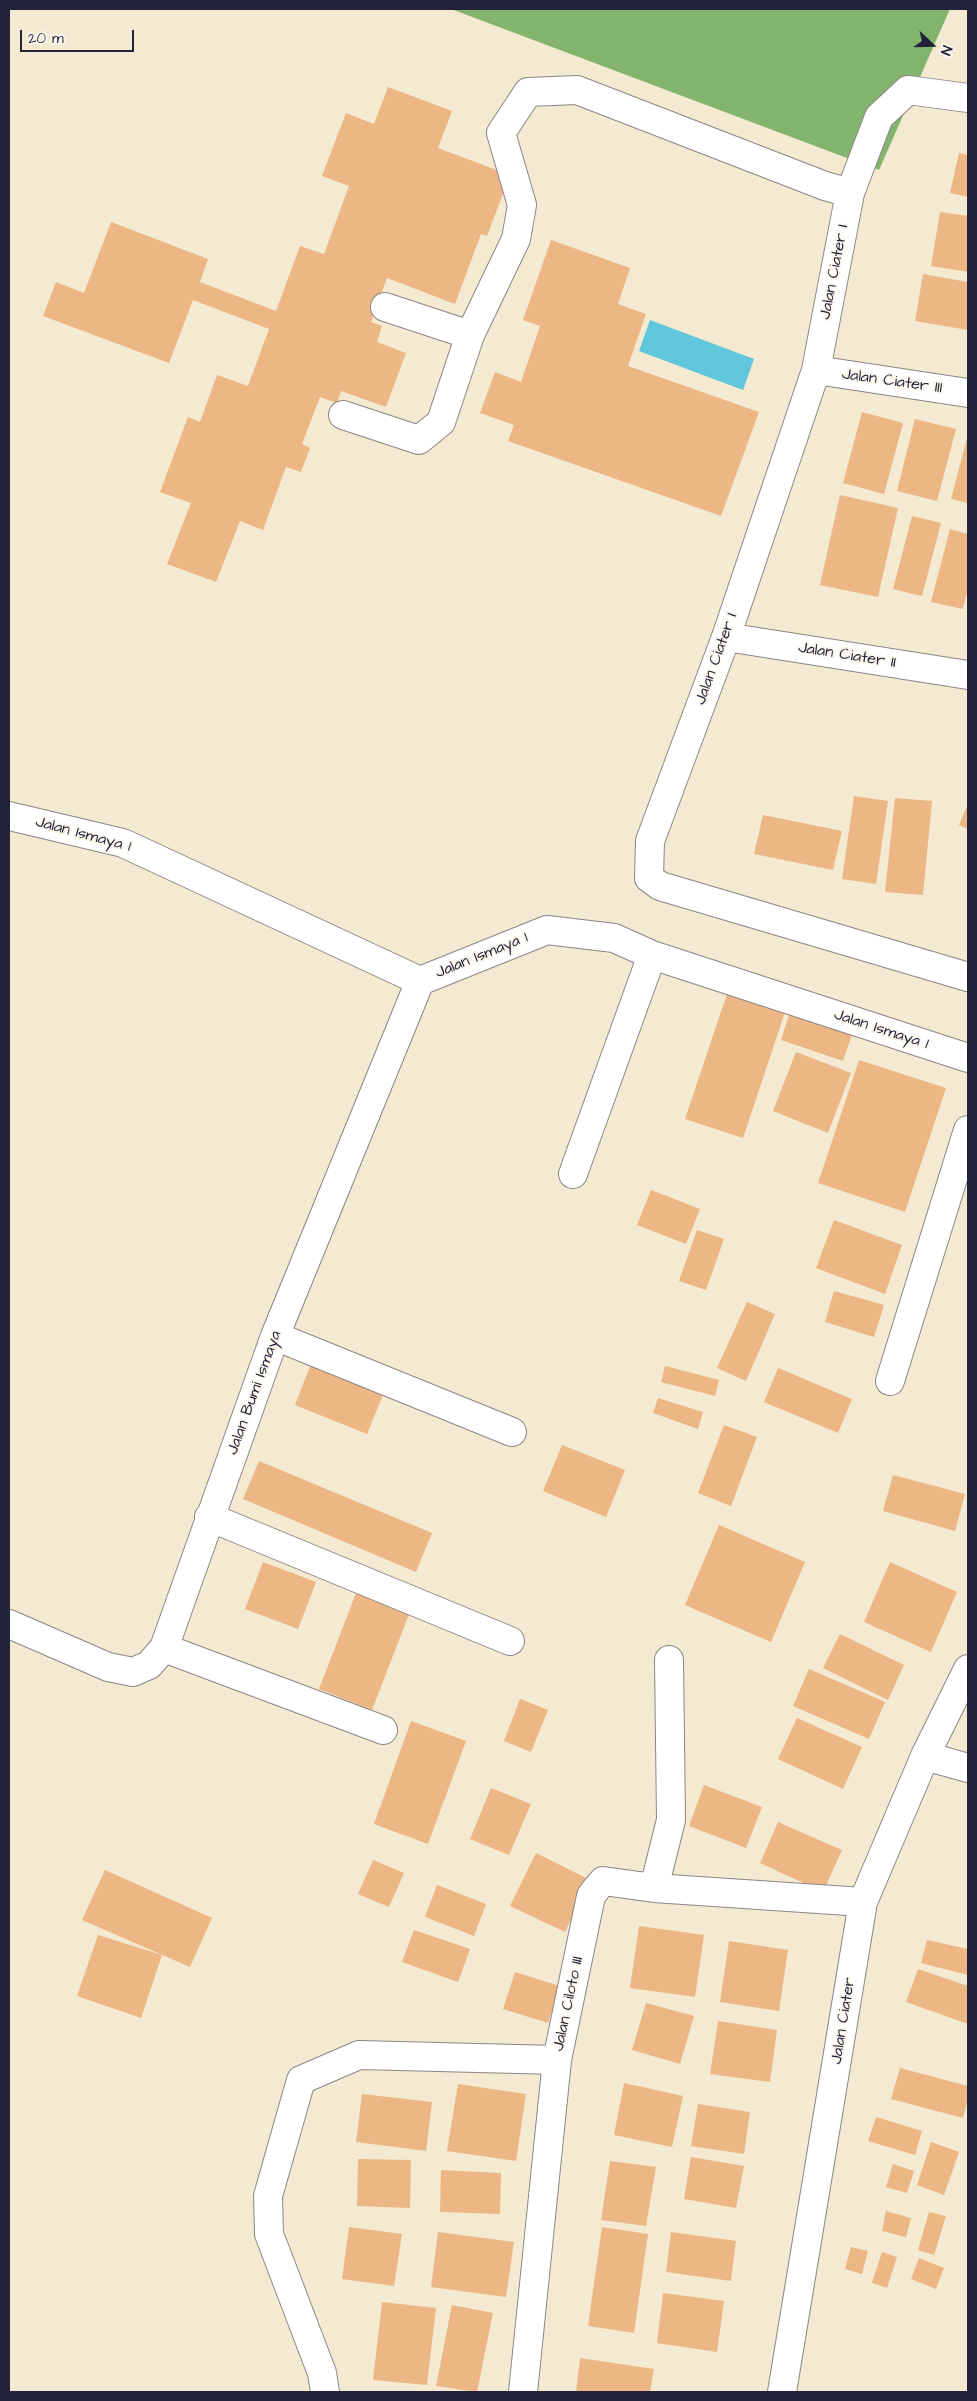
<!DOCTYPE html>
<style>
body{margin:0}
#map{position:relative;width:977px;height:2401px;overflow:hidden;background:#f4e9d1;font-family:"Architects Daughter",sans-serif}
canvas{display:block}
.frame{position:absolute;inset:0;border:10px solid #22223b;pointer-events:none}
.north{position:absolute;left:907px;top:20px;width:50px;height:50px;-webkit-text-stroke:4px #fbf7ec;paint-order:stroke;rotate:111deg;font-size:14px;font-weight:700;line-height:20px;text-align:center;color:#22223b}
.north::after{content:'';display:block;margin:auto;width:18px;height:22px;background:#22223b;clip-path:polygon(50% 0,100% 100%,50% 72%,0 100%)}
.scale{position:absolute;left:20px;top:30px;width:114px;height:22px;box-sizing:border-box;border:2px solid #22223b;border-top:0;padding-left:6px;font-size:15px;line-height:18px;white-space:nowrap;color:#22223b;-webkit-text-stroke:4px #fbf7ec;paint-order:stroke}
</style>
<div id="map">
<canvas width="977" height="2401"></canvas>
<div class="frame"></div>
<div class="north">N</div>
<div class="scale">20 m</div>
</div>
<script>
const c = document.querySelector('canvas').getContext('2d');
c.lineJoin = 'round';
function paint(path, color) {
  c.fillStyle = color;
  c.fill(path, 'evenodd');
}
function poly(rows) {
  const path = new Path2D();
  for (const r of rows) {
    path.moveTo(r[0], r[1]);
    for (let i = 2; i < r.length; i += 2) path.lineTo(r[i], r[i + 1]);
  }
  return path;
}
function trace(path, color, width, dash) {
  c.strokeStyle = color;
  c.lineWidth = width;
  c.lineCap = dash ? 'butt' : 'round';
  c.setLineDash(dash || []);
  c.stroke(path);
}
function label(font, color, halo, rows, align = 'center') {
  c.font = font + ' "Architects Daughter",sans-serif';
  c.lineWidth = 4;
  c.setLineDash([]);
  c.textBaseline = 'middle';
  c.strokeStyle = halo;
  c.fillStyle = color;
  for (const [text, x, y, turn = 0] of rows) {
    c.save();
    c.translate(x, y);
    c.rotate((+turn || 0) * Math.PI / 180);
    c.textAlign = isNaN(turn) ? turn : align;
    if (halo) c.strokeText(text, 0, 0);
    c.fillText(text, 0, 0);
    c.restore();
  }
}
paint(poly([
 [451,9,950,9,879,170]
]), '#83b46e');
paint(poly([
 [650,320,754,359,743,390,639,351]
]), '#5fc6dc');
paint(poly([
 [388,87,452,111,438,148,510,175,487,236,481,234,455,304,387,278,371,322,382,326,377,342,406,353,386,407,341,391,337,403,320,397,302,444,310,448,301,472,286,467,263,530,240,521,216,582,167,564,191,503,160,492,188,417,200,422,217,375,248,386,269,329,193,300,169,363,43,316,56,282,84,293,111,222,208,259,200,282,276,311,300,246,324,254,349,186,322,176,346,113,374,124],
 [959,153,968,155,968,197,950,193],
 [940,212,968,216,968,272,931,266],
 [551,240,630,268,618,304,646,314,628,366,759,412,721,516,508,441,514,425,480,413,495,372,521,382,540,326,523,320],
 [923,274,968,282,968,330,915,321],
 [862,412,903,423,884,494,843,483],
 [915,419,956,429,937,501,897,491],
 [968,434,968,503,951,499],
 [840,495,898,508,878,597,820,585],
 [912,516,941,523,922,596,893,589],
 [950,529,968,534,968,588,963,609,931,602],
 [854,796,888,801,876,884,842,879],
 [895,798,932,801,923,895,885,892],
 [968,804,968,829,959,825],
 [763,815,842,831,833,870,754,854],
 [728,991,786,1009,743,1138,685,1119],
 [791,1009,854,1029,843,1061,781,1040],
 [796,1052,851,1073,828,1133,773,1111],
 [859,1060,946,1088,905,1212,818,1183],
 [651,1190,700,1209,686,1244,637,1225],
 [834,1220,902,1245,885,1294,816,1268],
 [697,1230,724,1239,706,1290,679,1281],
 [834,1291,884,1305,874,1337,825,1322],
 [747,1302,775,1314,746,1381,717,1368],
 [314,1356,387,1385,367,1434,295,1405],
 [665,1366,719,1380,715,1396,661,1382],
 [778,1368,852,1399,838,1433,764,1402],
 [658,1398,703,1412,698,1429,653,1413],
 [724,1425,757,1437,731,1506,698,1493],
 [562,1445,625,1470,606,1517,543,1491],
 [259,1461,432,1533,416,1572,243,1499],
 [893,1475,965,1494,955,1531,883,1511],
 [719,1525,805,1562,771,1642,685,1605],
 [263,1562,316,1582,298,1629,245,1609],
 [890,1562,957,1592,931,1652,864,1622],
 [358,1588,411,1609,372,1710,319,1689],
 [840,1634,904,1665,888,1700,823,1668],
 [809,1669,885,1702,869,1739,793,1706],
 [520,1699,548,1710,531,1752,504,1741],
 [797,1718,862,1747,843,1789,778,1759],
 [411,1721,466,1741,428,1844,374,1824],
 [704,1785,762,1807,746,1848,689,1826],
 [491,1788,531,1804,509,1855,470,1839],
 [778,1822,842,1850,823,1892,760,1863],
 [536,1853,590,1880,565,1932,510,1906],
 [373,1860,404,1873,389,1907,358,1894],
 [105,1870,212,1918,190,1967,82,1920],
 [437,1885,486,1904,474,1936,425,1917],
 [639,1926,704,1935,695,1997,630,1988],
 [414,1930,470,1949,458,1982,402,1962],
 [98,1935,162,1955,141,2018,77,1996],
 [927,1940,968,1949,968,1975,921,1963],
 [729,1941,788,1950,779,2011,720,2002],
 [918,1969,968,1986,968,2024,906,2002],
 [515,1972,560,1986,548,2023,503,2009],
 [646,2003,694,2016,680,2064,632,2050],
 [718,2021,777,2030,770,2082,710,2074],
 [900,2068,968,2086,968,2098,963,2118,891,2099],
 [624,2083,683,2096,672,2147,614,2135],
 [458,2084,526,2094,516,2161,447,2151],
 [362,2094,432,2102,426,2151,356,2142],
 [698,2104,750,2112,744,2154,691,2146],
 [876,2117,922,2131,915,2155,868,2141],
 [931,2142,959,2152,944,2195,917,2185],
 [691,2157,744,2166,736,2208,684,2199],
 [358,2159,411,2160,410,2208,357,2206],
 [610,2161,656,2167,646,2226,601,2220],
 [893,2164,914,2171,907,2193,886,2187],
 [441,2170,501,2173,500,2214,440,2212],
 [886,2211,911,2218,906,2237,882,2231],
 [929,2212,946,2216,934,2255,918,2250],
 [349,2227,402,2234,394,2286,342,2279],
 [602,2227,648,2234,634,2333,588,2326],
 [438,2232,514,2242,506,2297,431,2287],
 [671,2232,736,2241,731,2281,666,2272],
 [851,2247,868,2251,862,2274,845,2269],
 [882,2252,897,2257,887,2288,872,2283],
 [919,2258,944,2268,936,2289,911,2279],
 [663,2293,724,2301,717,2352,657,2343],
 [382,2302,436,2308,427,2385,373,2380],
 [452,2305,493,2313,477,2392,436,2386],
 [580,2358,654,2369,650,2392,576,2392]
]), '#ecb685');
const minor = poly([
 [968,98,908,90,879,117,850,193,816,370,726,637,650,841,649,878,660,886,968,977],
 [385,307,470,335,516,239,522,205,501,133,528,92,577,90,825,186,850,193],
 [816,370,968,393],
 [343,415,419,440,441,422,470,335],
 [726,637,968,675],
 [9,816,123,843,420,981,547,930,614,938,652,955,968,1058],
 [573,1174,652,955],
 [275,1336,512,1432],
 [890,1381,968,1130],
 [209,1517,510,1641],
 [9,1624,108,1667,133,1672,149,1665,164,1648,275,1336,420,981],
 [164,1648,383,1730],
 [925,1756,968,1768],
 [654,1888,671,1820,669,1660],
 [325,2392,322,2373,269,2234,268,2196,301,2080,359,2055,557,2060],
 [523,2392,557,2060,591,1896,597,1888,603,1881,654,1888,863,1902],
 [782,2392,863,1902,925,1756,968,1669]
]);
trace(minor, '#8b8686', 30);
trace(minor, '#fff', 28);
label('16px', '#22223b', '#fbf7ec', [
 ["Jalan Ciater I",835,272,-79],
 ["Jalan Ciater III",892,382,8],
 ["Jalan Ciater II",847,656,9],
 ["Jalan Ciater I",717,659,-70],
 ["Jalan Ismaya 1",83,835,15],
 ["Jalan Ismaya 1",482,956,-22],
 ["Jalan Ismaya 1",881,1030,18],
 ["Jalan Bumi Ismaya",255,1393,-70],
 ["Jalan Ciloto III",569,2004,-78],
 ["Jalan Ciater",844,2021,-81]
]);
</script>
